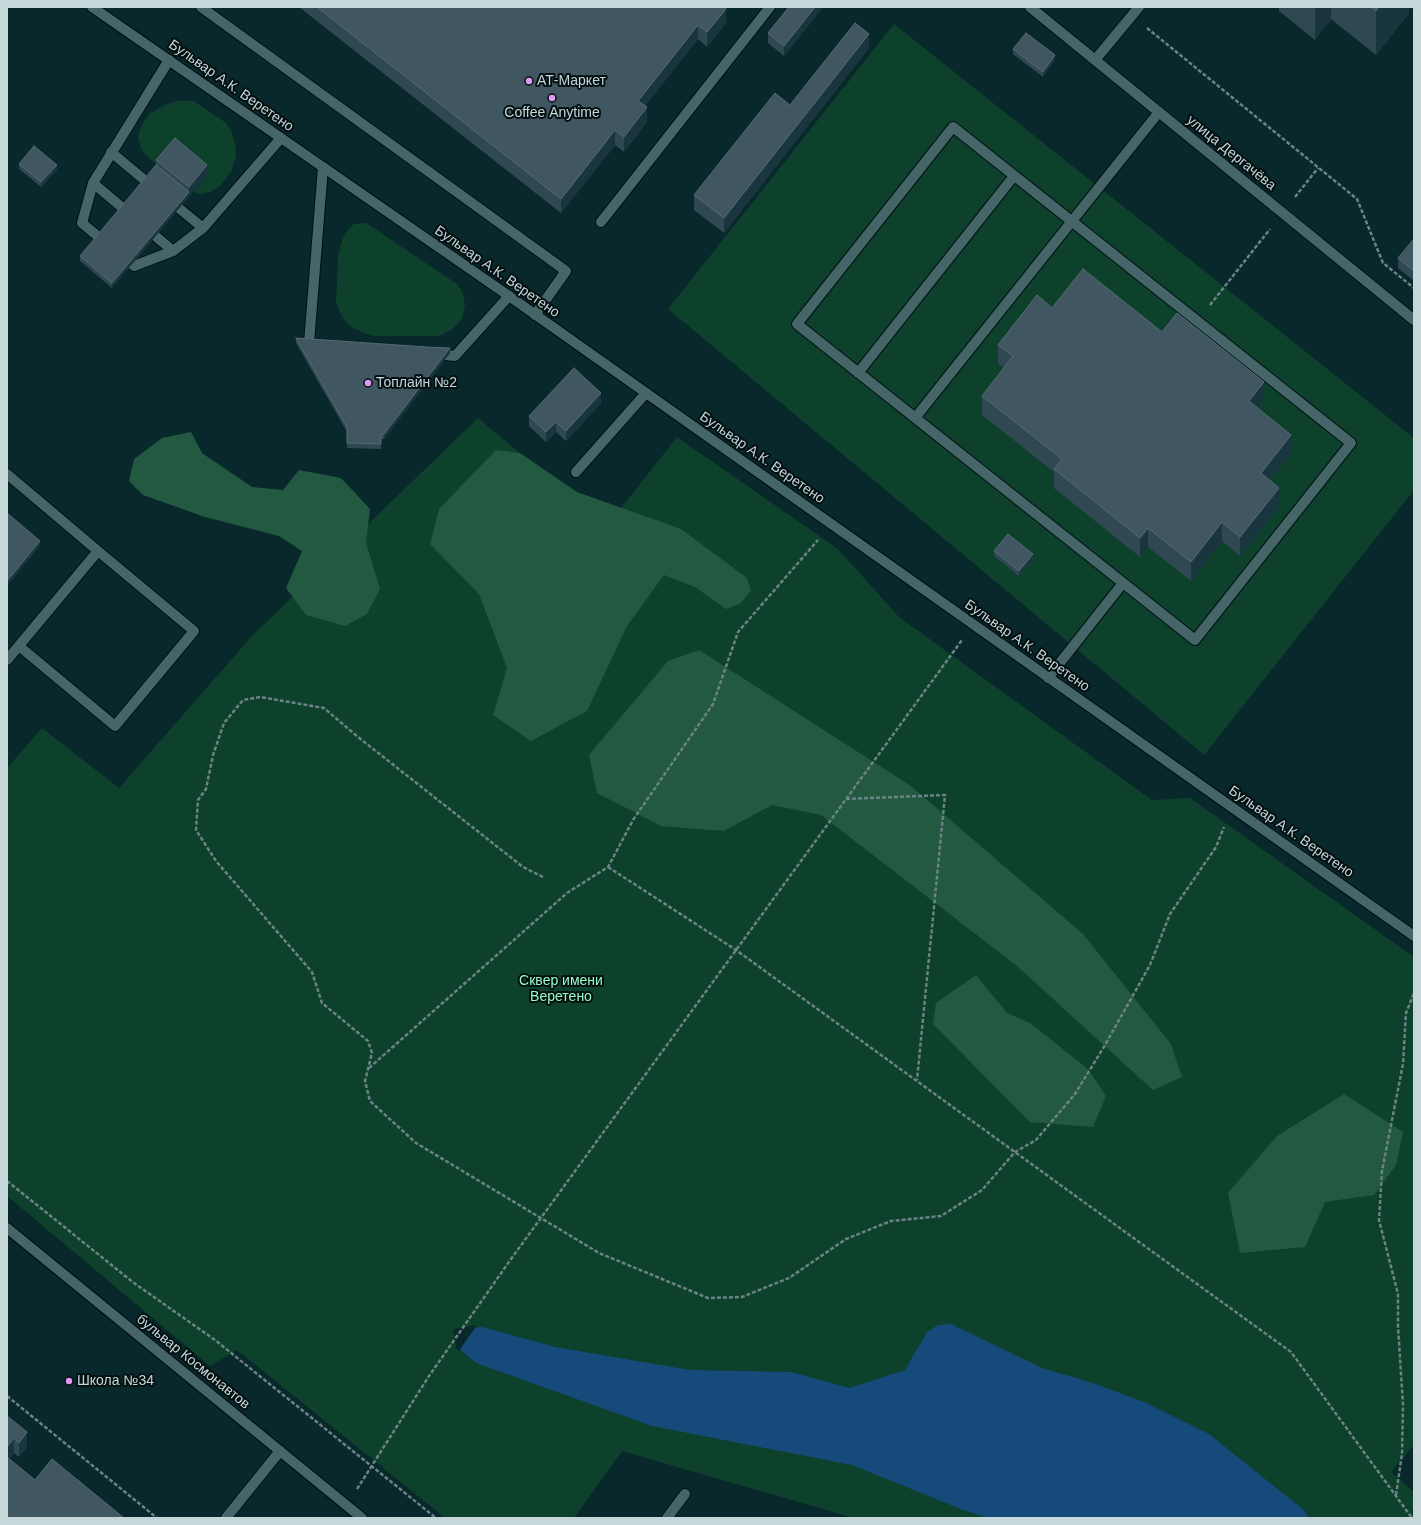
<!DOCTYPE html>
<meta charset="utf-8">
<style>
body{margin:0}
#map{position:relative;width:1421px;height:1525px;overflow:hidden;background:#09282c;font-family:Helvetica,sans-serif}
canvas{display:block}
.frame{position:absolute;inset:0;border:8px solid #c6d7d9;pointer-events:none}
</style>
<div id="map">
<canvas width="1421" height="1525"></canvas>
<div class="frame"></div>
</div>
<script>
const c = document.querySelector('canvas').getContext('2d');
c.lineJoin = 'round';
function paint(path, color) {
  c.fillStyle = color;
  c.fill(path, 'evenodd');
}
function poly(rows) {
  const path = new Path2D();
  for (const r of rows) {
    path.moveTo(r[0], r[1]);
    for (let i = 2; i < r.length; i += 2) path.lineTo(r[i], r[i + 1]);
  }
  return path;
}
function trace(path, color, width, dash) {
  c.strokeStyle = color;
  c.lineWidth = width;
  c.lineCap = dash ? 'butt' : 'round';
  c.setLineDash(dash || []);
  c.stroke(path);
}
function label(font, color, halo, rows, align = 'center') {
  c.font = font + ' Helvetica,sans-serif';
  c.lineWidth = 4;
  c.setLineDash([]);
  c.textBaseline = 'middle';
  c.strokeStyle = halo;
  c.fillStyle = color;
  for (const [text, x, y, turn = 0] of rows) {
    c.save();
    c.translate(x, y);
    c.rotate((+turn || 0) * Math.PI / 180);
    c.textAlign = isNaN(turn) ? turn : align;
    if (halo) c.strokeText(text, 0, 0);
    c.fillText(text, 0, 0);
    c.restore();
  }
}
paint(poly([
 [894,24,1414,438,1414,490,1204,755,668,309],
 [176,101,194,101,226,123,231,130,235,143,236,156,231,172,221,185,211,192,200,194,194,192,207,175,160,166,150,159,141,149,138,136,142,125,149,114,165,105],
 [366,223,457,284,463,293,465,305,462,319,453,329,439,336,374,336,364,333,351,327,342,317,336,302,338,257,341,243,346,232,354,224],
 [478,418,607,526,677,437,838,549,899,617,1152,800,1190,798,1414,957,1414,1445,1391,1472,1414,1492,1414,1518,854,1518,622,1451,574,1518,445,1518,444,1517,237,1350,210,1366,7,1196,7,768,42,728,119,788,253,635]
]), '#0d412b');
paint(poly([
 [191,432,202,453,252,487,283,490,299,470,341,478,370,509,366,543,380,589,367,614,345,626,306,615,286,588,302,551,279,536,205,517,143,495,129,481,134,459,162,438],
 [496,450,520,453,577,492,681,529,747,578,751,590,740,604,726,609,695,587,664,575,627,626,587,711,531,741,493,715,507,668,479,594,430,544,439,509],
 [699,650,911,786,1083,934,1171,1044,1182,1077,1153,1090,1017,966,821,815,772,805,724,831,661,826,597,793,589,755,668,661],
 [976,975,1007,1013,1030,1023,1088,1069,1106,1096,1093,1127,1030,1122,933,1024,936,1003],
 [1344,1094,1403,1132,1396,1165,1374,1195,1325,1202,1305,1247,1240,1253,1228,1193,1277,1136]
]), '#225940');
paint(poly([
 [951,1324,1042,1368,1096,1384,1144,1402,1209,1434,1305,1511,1308,1518,988,1518,963,1510,852,1465,652,1426,476,1363,458,1348,455,1330,483,1327,555,1347,690,1370,791,1372,850,1388,905,1370,927,1332,938,1325]
]), '#164a7a');
paint(poly([
 [477,1325,459,1351,456,1348,453,1329]
]), '#09282c');
const lane = poly([
 [201,7,566,271,535,315],
 [1095,60,1139,7],
 [953,127,1351,443,1195,640,797,324,953,127],
 [111,152,154,188],
 [93,183,131,215],
 [169,200,203,228],
 [601,222,770,7],
 [146,228,173,251],
 [107,244,82,223,93,183,169,60],
 [123,256,134,266,173,251,203,228,281,138],
 [318,344,309,343,323,167],
 [436,354,455,356,509,296],
 [858,373,1014,176],
 [915,418,1159,112],
 [576,472,646,393],
 [7,474,98,551,7,660],
 [19,646,115,726,194,631,98,551],
 [1048,678,1123,583],
 [226,1518,280,1451],
 [667,1518,685,1494]
]);
const street = poly([
 [92,7,509,296,1414,936],
 [1030,7,1414,320],
 [7,1228,362,1518]
]);
trace(lane, '#001013', 12);
trace(street, '#001013', 12);
trace(poly([
 [1147,28,1357,199,1383,263,1414,288],
 [1295,197,1318,168],
 [1210,305,1270,229],
 [846,799,945,795,917,1080],
 [608,867,736,950,1291,1352,1412,1518],
 [543,877,523,867,358,737,324,708,260,697,243,700,224,723,213,755,206,789,198,800,196,830,216,861,312,972,322,1003,368,1041,372,1053,365,1081,370,1101,416,1143,599,1253,708,1298,742,1297,789,1278,846,1239,891,1221,941,1216,982,1190,1015,1152,1036,1140,1075,1094,1105,1045,1150,965,1170,914,1216,847,1224,827],
 [369,1068,567,893,608,867,633,820,713,704,738,632,818,540],
 [7,1181,134,1283,215,1340,436,1518],
 [7,1396,157,1518],
 [357,1489,429,1376,511,1259,962,640],
 [1396,1495,1402,1454,1403,1405,1398,1326,1398,1294,1379,1220,1382,1171,1403,1064,1406,1013,1414,993]
]), '#6c8386', 2.5, [4, 2]);
trace(lane, '#466569', 10);
trace(street, '#466569', 10);
paint(poly([
 [299,7,724,7,726,23,707,47,698,39,645,106,647,122,624,152,615,145,561,213],
 [789,7,823,7,784,56,768,43,768,33],
 [1279,7,1409,7,1409,13,1376,55,1331,19,1315,40,1279,11],
 [869,48,724,233,694,210,694,195,790,105],
 [1013,49,1055,60,1043,77,1013,54],
 [156,160,207,175,112,288,80,261,80,256,156,165],
 [19,164,57,170,41,187,19,169],
 [1414,241,1414,281,1398,268,1398,258],
 [1052,308,1162,332,1264,401,1258,409,1291,454,1270,481,1279,507,1240,556,1222,541,1191,581,1148,547,1140,557,1054,488,1054,472,982,415,982,396,1004,368,998,364,998,345],
 [296,338,450,353,384,439,381,439,381,449,347,448,347,432,296,343],
 [601,403,566,441,556,432,546,442,529,426,529,416],
 [994,551,1033,559,1019,576,994,556],
 [7,1416,27,1447,19,1457,14,1453,9,1459,35,1480,7,1518]
]), '#2f4852');
paint(poly([
 [815,7,823,7,784,56,784,46],
 [1315,7,1331,7,1331,19,1315,40],
 [1379,7,1409,7,1409,13,1376,55,1376,11],
 [726,9,726,23,707,47,707,32],
 [698,25,698,39,638,115,638,101],
 [869,34,869,48,724,233,724,218],
 [1055,55,1055,60,1043,77,1043,72],
 [647,107,647,122,624,152,624,137],
 [615,130,615,145,561,213,561,199],
 [57,165,57,170,41,187,41,182],
 [207,165,207,175,112,288,112,283,189,192,189,187],
 [450,348,450,353,384,439,384,434],
 [1264,382,1264,401,1249,420,1249,401],
 [601,393,601,403,566,441,566,431],
 [556,422,556,432,546,442,546,432],
 [1291,435,1291,454,1261,492,1261,473],
 [1279,488,1279,507,1240,556,1240,537],
 [1222,522,1222,541,1191,581,1191,562],
 [1148,528,1148,547,1140,557,1140,538],
 [40,541,40,546,7,586,7,581],
 [1033,554,1033,559,1019,576,1019,571],
 [27,1432,27,1447,19,1457,19,1443],
 [14,1438,14,1453,7,1462,7,1447]
]), '#19353d');
const building = poly([
 [317,7,724,7,726,9,707,32,698,25,638,101,647,107,624,137,615,130,561,199,317,7],
 [789,7,815,7,784,46,768,33,789,7],
 [1371,7,1379,7,1376,11,1371,7],
 [855,23,869,34,724,218,694,195,775,93,790,105,855,23],
 [1026,33,1055,55,1043,72,1013,49,1026,33],
 [175,138,207,165,189,187,156,160,175,138],
 [34,146,57,165,41,182,19,164,34,146],
 [156,165,189,192,112,283,80,256,156,165],
 [1413,240,1414,241,1414,271,1398,258,1413,240],
 [1083,269,1162,332,1177,313,1264,382,1249,401,1291,435,1261,473,1279,488,1240,537,1222,522,1191,562,1148,528,1140,538,1054,469,1062,459,982,396,1013,356,998,345,1037,295,1052,308,1083,269],
 [296,338,426,347,450,348,384,434,381,434,381,444,347,443,347,427,296,338],
 [574,368,601,393,566,431,556,422,546,432,529,416,574,368],
 [7,513,40,541,7,581,7,513],
 [1008,534,1033,554,1019,571,994,551,1008,534],
 [7,1416,27,1432,19,1443,14,1438,7,1447,7,1416],
 [7,1457,35,1480,52,1459,124,1518,7,1518,7,1457]
]);
paint(building, '#405761');
trace(building, '#556b74', 1);
for (const [x, y, r, color] of [
 [529,81,4,"#dd99f3"],
 [552,98,4,"#dd99f3"],
 [368,383,4,"#dd99f3"],
 [69,1381,4,"#dd99f3"]
]) {
  const dot = new Path2D();
  dot.arc(x, y, r, 0, 2 * Math.PI);
  c.fillStyle = color;
  c.fill(dot);
  trace(dot, '#040f10', 1.5);
}
label('14px', '#c6d7d9', '#040f10', [
 ["АТ-Маркет",537,81],
 ["Coffee Anytime",552,113,"center"],
 ["Топлайн №2",376,383],
 ["Школа №34",77,1381]
], 'left');
label('14px', '#c6d7d9', '#040f10', [
 ["Бульвар А.К. Веретено",231,86,35],
 ["улица Дергачёва",1231,153,39],
 ["Бульвар А.К. Веретено",497,272,35],
 ["Бульвар А.К. Веретено",762,458,35],
 ["Бульвар А.К. Веретено",1027,646,35],
 ["Бульвар А.К. Веретено",1291,832,35],
 ["бульвар Космонавтов",193,1362,39]
]);
label('14px', '#95fcc8', '#040f10', [
 ["Сквер имени",561,981],
 ["Веретено",561,997]
]);
</script>
